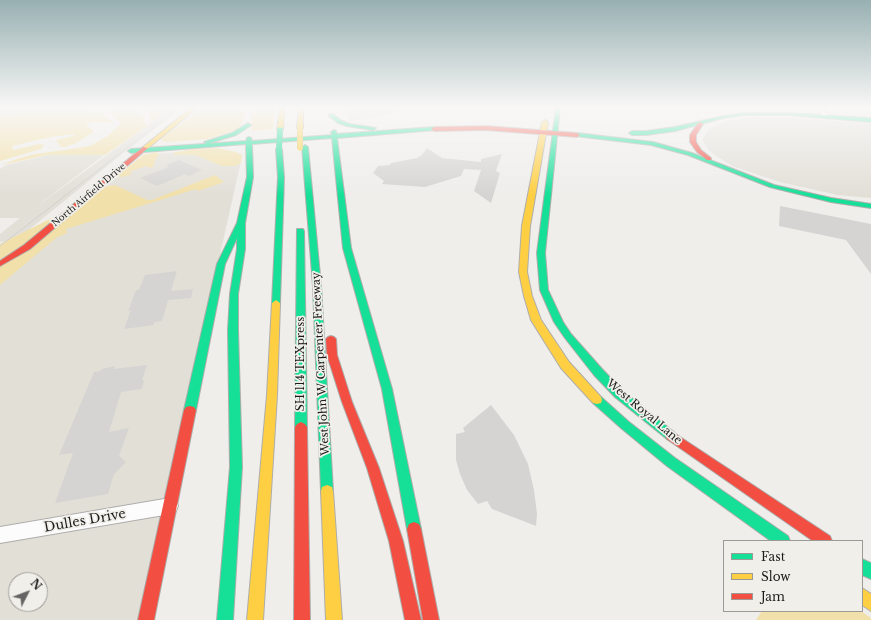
<!DOCTYPE html>
<style>
body{margin:0}
#map{position:relative;width:871px;height:620px;overflow:hidden;background:#efeeeb;font-family:"Libre Baskerville",serif}
canvas{display:block}
.legend{position:absolute;left:723px;top:540px;width:140px;height:72px;box-sizing:border-box;background:#f0efea;border:1px solid #9b9a97;margin:0;padding:5px 7px;list-style:none;font-size:12px;color:#1c1b1a}
.legend li{display:flex;align-items:center;gap:8px;height:20px}
.legend b{width:20px;border:1px solid #9b9a97}
.north{position:absolute;left:8px;top:572px;width:40px;height:40px;box-sizing:border-box;background:#f0efea;border:1px solid #9b9a97;border-radius:50%;rotate:48deg;font-size:11px;font-weight:700;line-height:16px;text-align:center;color:#1c1b1a}
.north::after{content:'';display:block;margin:auto;width:14px;height:18px;background:#666563;clip-path:polygon(50% 0,100% 100%,50% 72%,0 100%)}
</style>
<div id="map">
<canvas width="871" height="620"></canvas>
<ul class="legend">
<li><b style="height:5px;background:#16e098"></b>Fast</li>
<li><b style="height:5px;background:#ffcf43"></b>Slow</li>
<li><b style="height:5px;background:#f24e42"></b>Jam</li>
</ul>
<div class="north">N</div>
</div>
<script>
const c = document.querySelector('canvas').getContext('2d');
c.lineJoin = 'round';
function paint(path, color) {
  c.fillStyle = color;
  c.fill(path, 'evenodd');
}
function poly(rows) {
  const path = new Path2D();
  for (const r of rows) {
    path.moveTo(r[0], r[1]);
    for (let i = 2; i < r.length; i += 2) path.lineTo(r[i], r[i + 1]);
  }
  return path;
}
function trace(path, color, width, dash) {
  c.strokeStyle = color;
  c.lineWidth = width;
  c.lineCap = dash ? 'butt' : 'round';
  c.setLineDash(dash || []);
  c.stroke(path);
}
function label(font, color, halo, rows, align = 'center') {
  c.font = font + ' "Libre Baskerville",serif';
  c.lineWidth = 3.5;
  c.setLineDash([]);
  c.textBaseline = 'middle';
  c.strokeStyle = halo;
  c.fillStyle = color;
  for (const [text, x, y, turn = 0] of rows) {
    c.save();
    c.translate(x, y);
    c.rotate((+turn || 0) * Math.PI / 180);
    c.textAlign = isNaN(turn) ? turn : align;
    if (halo) c.strokeText(text, 0, 0);
    c.fillText(text, 0, 0);
    c.restore();
  }
}
paint(poly([
 [0,109,95,109,0,126],
 [170,109,181,109,122,154,15,241,0,242,0,234,20,218,0,218,0,169,6,165,52,154,104,155,29,212],
 [347,109,347,108,406,109,373,118,349,121],
 [752,117,800,118,871,124,871,198,838,195,780,182,732,166,709,151,702,140,709,129,727,121],
 [212,149,241,161,138,620,0,620,0,275,144,155],
 [16,580,40,580,40,604,16,604]
]), '#e2dfd7');
paint(poly([
 [43,109,94,109,90,110,93,112,99,111,113,123,94,122,88,123,86,125,94,131,92,133,74,144,64,147,61,147,56,140,73,136,75,134,50,137,12,146,13,150,39,144,44,145,41,149,0,161,0,117],
 [105,109,134,109,145,117,143,123,148,125,105,155,47,155,1,165,20,158,35,154,85,147,92,145,109,135,121,123],
 [144,109,170,109,153,121,150,120,150,114],
 [199,109,246,109,243,122,237,130,207,139,170,142,162,141,161,139,164,136,189,118,198,111],
 [252,109,275,109,273,129,252,131,251,117],
 [217,148,236,152,242,155,241,163,235,166,222,166,196,155,174,155,173,153,192,149],
 [157,152,159,154,154,163,154,166,150,168,146,166,129,172,132,174,122,177,117,176,143,155],
 [215,175,224,182,198,191,196,189,66,229,67,233,56,238,0,285,0,244,72,208,103,187,115,185,147,200,152,200],
 [762,611,861,611,871,618,871,620,756,620]
]), '#f2e0aa');
paint(poly([
 [0,108,27,108,25,111,0,116,0,108]
]), '#e0e0de');
paint(poly([
 [427,148,442,158,481,162,481,159,502,154,496,171,500,173,491,203,474,191,481,170,464,169,461,176,425,187,382,184,384,181,373,173,378,166,390,165,391,163,417,158,422,155],
 [179,160,202,170,189,176,185,174,157,186,140,178,169,167,166,165],
 [780,206,871,224,871,274,846,240,779,226],
 [177,271,171,291,193,289,191,298,168,300,162,321,154,322,154,325,124,329,131,310,128,311,136,290,139,290,145,275],
 [147,365,142,380,144,381,142,389,121,392,109,432,129,428,119,456,126,462,114,474,108,494,55,503,73,453,59,455,94,372,100,371,102,369,115,366,114,369],
 [491,405,514,435,528,464,534,490,537,514,536,526,492,509,487,501,478,504,467,490,460,474,456,460,456,434,465,432,463,428]
]), '#d5d4d2');
const street = poly([
 [815,108,822,108,830,117,825,118,815,108],
 [170,498,176,501,178,506,176,511,170,514,0,543,0,527,170,498]
]);
const fast = poly([
 [556,108,560,108,545,253,548,290,563,322,571,334,602,369,623,391,675,433,677,436,675,439,671,441,667,439,615,397,594,375,565,338,554,322,540,290,537,253,556,108],
 [744,113,789,113,871,118,871,122,789,115,744,115,723,118,675,131,646,135,632,135,629,133,632,131,646,131,675,127,723,116,744,113],
 [329,114,333,114,342,121,350,124,376,128,373,130,347,126,338,123,329,116,329,114],
 [248,123,251,125,250,126,236,135,207,144,204,142,232,133,248,123],
 [434,127,436,128,436,130,337,138,351,248,392,389,421,529,419,534,414,536,409,534,407,529,382,389,343,248,332,138,252,144,253,177,245,223,245,249,238,294,238,330,242,467,233,620,217,620,230,467,228,330,230,294,237,249,237,238,225,264,196,410,194,413,190,414,186,413,184,410,217,264,237,223,247,177,246,144,131,153,128,151,131,149,246,141,247,138,249,137,251,138,252,141,332,135,331,132,334,130,336,131,337,134,434,127],
 [577,133,653,142,692,153,774,185,831,198,871,204,871,208,831,202,770,187,688,155,651,145,575,136,574,135,577,133],
 [305,145,308,147,321,286,333,491,332,495,327,497,322,495,321,491,313,286,302,147,305,145],
 [279,147,282,149,284,177,280,303,276,306,272,303,278,177,276,149,279,147],
 [297,229,303,229,304,231,307,427,305,430,301,432,297,430,295,427,297,229],
 [597,396,601,397,629,422,675,458,788,536,790,541,771,541,667,466,621,428,593,403,592,400,593,397,597,396],
 [862,559,871,563,871,579,862,575,862,559]
]);
const slow = poly([
 [191,108,197,108,147,149,143,149,143,147,191,108],
 [280,108,284,108,283,130,280,132,277,130,280,108],
 [299,108,303,108,303,128,300,130,297,128,299,108],
 [545,120,548,122,530,226,527,272,532,296,541,320,569,362,601,397,602,400,601,403,597,404,593,403,561,368,531,320,524,296,519,272,522,226,542,122,545,120],
 [276,300,280,303,277,395,263,620,247,620,267,395,272,303,276,300],
 [327,485,332,487,333,491,342,620,326,620,321,491,322,487,327,485],
 [862,588,871,594,871,611,862,605,862,588]
]);
const jam = poly([
 [700,122,703,124,696,135,696,142,701,150,711,158,711,160,707,160,697,152,690,142,690,135,698,123,700,122],
 [486,126,577,133,580,135,577,137,486,130,434,131,431,129,434,127,486,126],
 [143,147,148,148,30,249,0,266,0,261,24,245,143,147],
 [331,336,334,337,336,339,337,355,352,402,379,468,403,541,421,620,405,620,389,541,367,468,342,402,327,355,326,339,328,337,331,336],
 [190,406,194,407,196,410,154,620,138,620,184,410,186,407,190,406],
 [301,422,305,424,307,427,310,620,294,620,295,427,297,424,301,422],
 [671,431,830,536,832,541,813,541,667,439,665,436,667,433,671,431],
 [414,522,419,524,421,529,439,620,423,620,407,529,409,524,414,522]
]);
trace(street, '#aeadab', 2);
trace(fast, '#aeadab', 2);
trace(slow, '#aeadab', 2);
trace(jam, '#aeadab', 2);
paint(street, '#fdfcfc');
paint(fast, '#16e098');
paint(slow, '#ffcf43');
paint(jam, '#f24e42');
trace(poly([
 [0,246,179,108]
]), '#d1d1d1', 1);
const fastBridge = poly([
 [279,149,280,130]
]);
const slowBridge = poly([
 [300,128,300,148]
]);
trace(fastBridge, '#a5a08f', 6, []);
trace(slowBridge, '#a5a08f', 6, []);
trace(fastBridge, '#16e098', 5.5);
trace(slowBridge, '#ffcf43', 5.5);
const sky = c.createLinearGradient(0, 0, 0, 195);
sky.addColorStop(0, '#98b0b2');
sky.addColorStop(0.55, '#f8f7f6');
sky.addColorStop(1, '#f8f7f600');
c.fillStyle = sky;
c.fillRect(0, 0, 871, 195);
label('9px', '#1c1b1a', '#f0efea', [
 ["North Airfield Drive",89,195,-40]
]);
label('11px', '#1c1b1a', '#f0efea', [
 ["SH 114 TEXpress",301,364,-90],
 ["West John W Carpenter Freeway",321,364,-93],
 ["West Royal Lane",644,412,40]
]);
label('13px', '#1c1b1a', '#f0efea', [
 ["Dulles Drive",85,521,-10]
]);
</script>
